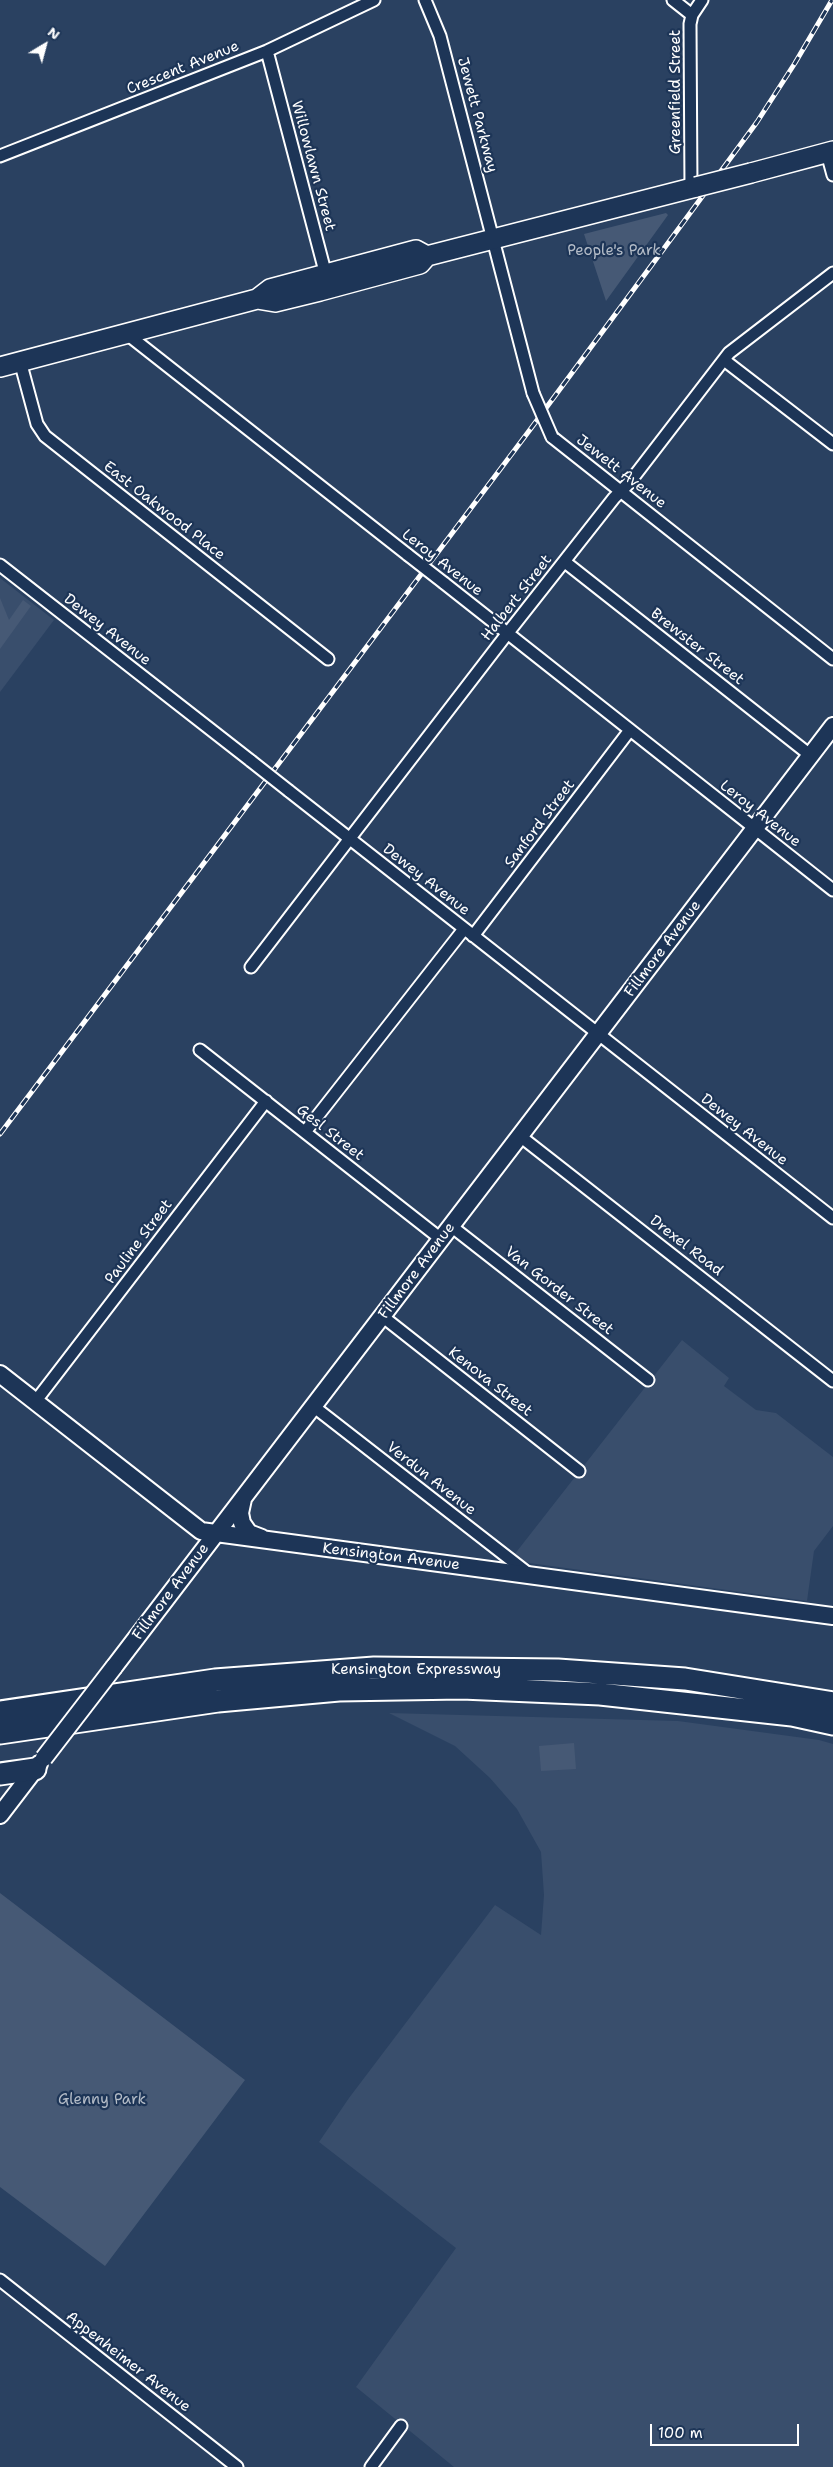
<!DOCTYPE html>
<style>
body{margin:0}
#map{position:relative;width:833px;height:2467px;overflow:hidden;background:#2a4161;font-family:"Shantell Sans",sans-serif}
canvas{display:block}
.north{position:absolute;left:20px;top:20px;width:50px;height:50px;-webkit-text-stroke:4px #1d3557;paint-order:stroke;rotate:37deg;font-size:14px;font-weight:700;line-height:20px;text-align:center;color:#fff}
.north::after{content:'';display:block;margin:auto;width:18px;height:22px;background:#fff;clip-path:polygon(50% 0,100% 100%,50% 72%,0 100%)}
.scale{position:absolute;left:650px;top:2424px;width:149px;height:22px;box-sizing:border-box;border:2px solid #fff;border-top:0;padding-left:6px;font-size:15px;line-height:18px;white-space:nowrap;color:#fff;-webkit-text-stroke:4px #1d3557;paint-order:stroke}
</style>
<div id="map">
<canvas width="833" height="2467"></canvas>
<div class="north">N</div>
<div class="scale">100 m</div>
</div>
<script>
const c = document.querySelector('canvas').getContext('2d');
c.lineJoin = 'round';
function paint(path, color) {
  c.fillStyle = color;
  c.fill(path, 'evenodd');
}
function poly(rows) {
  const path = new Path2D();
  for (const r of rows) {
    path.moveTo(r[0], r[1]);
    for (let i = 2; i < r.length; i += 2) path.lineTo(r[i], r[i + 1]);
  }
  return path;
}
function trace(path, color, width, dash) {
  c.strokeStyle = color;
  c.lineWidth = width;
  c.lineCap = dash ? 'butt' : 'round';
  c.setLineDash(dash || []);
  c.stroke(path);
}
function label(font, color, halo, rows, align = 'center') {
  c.font = font + ' "Shantell Sans",sans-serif';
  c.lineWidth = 4.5;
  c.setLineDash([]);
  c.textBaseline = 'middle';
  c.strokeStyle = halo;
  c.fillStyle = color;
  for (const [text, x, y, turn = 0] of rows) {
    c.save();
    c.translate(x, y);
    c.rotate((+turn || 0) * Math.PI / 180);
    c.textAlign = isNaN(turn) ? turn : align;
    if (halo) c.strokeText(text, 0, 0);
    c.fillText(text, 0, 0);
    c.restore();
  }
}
paint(poly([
 [0,578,54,620,0,692],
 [682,1340,729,1378,724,1386,756,1410,776,1413,833,1457,833,1526,814,1551,807,1601,522,1562,514,1555],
 [389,1713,678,1721,819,1740,833,1744,833,2467,454,2467,356,2387,456,2248,319,2142,349,2098,495,1905,541,1935,544,1895,541,1852,517,1809,490,1778,455,1746]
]), '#394e6c');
paint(poly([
 [666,213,668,215,606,301,584,234],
 [0,598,9,620,23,600,31,606,0,649],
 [574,1743,576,1769,541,1771,539,1746],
 [0,1893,245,2080,105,2266,0,2187]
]), '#465975');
const street = poly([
 [425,0,440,36,533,393],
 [673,0,692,15],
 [267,51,327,279],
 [827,153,833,175],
 [0,156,267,51,374,0],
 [691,188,690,24,692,15,702,0],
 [127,334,408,555],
 [724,360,833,444],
 [20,361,37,424,45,436,328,659],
 [552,437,833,659],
 [565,562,810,755],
 [0,565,251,761],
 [444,583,833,890],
 [289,791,833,1218],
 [473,936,630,730],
 [251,967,507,634,614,498,629,483,729,353,833,273],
 [200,1050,441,1239],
 [305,1132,464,929],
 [520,1136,833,1381],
 [451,1226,648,1380],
 [382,1316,579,1471],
 [35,1402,266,1101],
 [313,1406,529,1574],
 [0,2280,237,2467],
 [371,2467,401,2426]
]);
const secondary = poly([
 [0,1374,201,1531,833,1616],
 [243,1499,240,1513,242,1523,249,1533,262,1538],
 [114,1667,833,726],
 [0,1815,39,1764]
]);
const primary = poly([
 [751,173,833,151],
 [257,299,275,302,320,291,420,264,427,256,696,187],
 [0,367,257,299,270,289,416,250,427,256]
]);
const highway = poly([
 [0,1712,215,1680,374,1668,558,1670,685,1679,833,1703],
 [0,1733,218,1701,339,1690,462,1688,600,1694,792,1715,833,1724],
 [0,1774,35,1769]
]);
trace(street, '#fff', 15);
trace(secondary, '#fff', 20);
trace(primary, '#fff', 22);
trace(highway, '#fff', 25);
trace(street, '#1d3557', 11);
trace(secondary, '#1d3557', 16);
trace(primary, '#1d3557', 19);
trace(highway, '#1d3557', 21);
const rail = poly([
 [0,1134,529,431,685,220,757,122,795,63,832,0]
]);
trace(rail, '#fff', 5);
trace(rail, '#1d3557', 3, [9]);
const streetBridge = poly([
 [533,393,552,437],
 [408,555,444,583],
 [251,761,289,791]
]);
const secondaryBridge = poly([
 [44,1758,114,1667]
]);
const primaryBridge = poly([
 [696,187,751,173]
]);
trace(streetBridge, '#fff', 15, []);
trace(secondaryBridge, '#fff', 20, []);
trace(primaryBridge, '#fff', 22, []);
trace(streetBridge, '#1d3557', 11);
trace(secondaryBridge, '#1d3557', 16);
trace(primaryBridge, '#1d3557', 19);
label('15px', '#fff', '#1d3557', [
 ["Crescent Avenue",183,68,-22],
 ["Greenfield Street",676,92,-90],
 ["Jewett Parkway",477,115,75],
 ["Willowlawn Street",313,166,75],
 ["Jewett Avenue",621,472,38],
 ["East Oakwood Place",164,511,38],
 ["Leroy Avenue",442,563,38],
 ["Halbert Street",517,598,-52],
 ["Dewey Avenue",107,630,38],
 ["Brewster Street",697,647,38],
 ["Leroy Avenue",760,814,38],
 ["Sanford Street",540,824,-53],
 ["Dewey Avenue",426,880,38],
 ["Fillmore Avenue",663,949,-53],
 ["Dewey Avenue",744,1130,38],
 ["Gesl Street",330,1133,38],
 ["Pauline Street",139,1242,-53],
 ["Drexel Road",686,1246,38],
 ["Fillmore Avenue",417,1271,-53],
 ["Van Gorder Street",559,1291,38],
 ["Kenova Street",490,1382,38],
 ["Verdun Avenue",431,1479,38],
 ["Kensington Avenue",391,1557,7],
 ["Fillmore Avenue",171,1592,-53],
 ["Kensington Expressway",416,1670],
 ["Appenheimer Avenue",128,2362,38]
]);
label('15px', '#b5bdc8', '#1d3557', [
 ["People's Park",614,251],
 ["Glenny Park",102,2100]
]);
</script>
